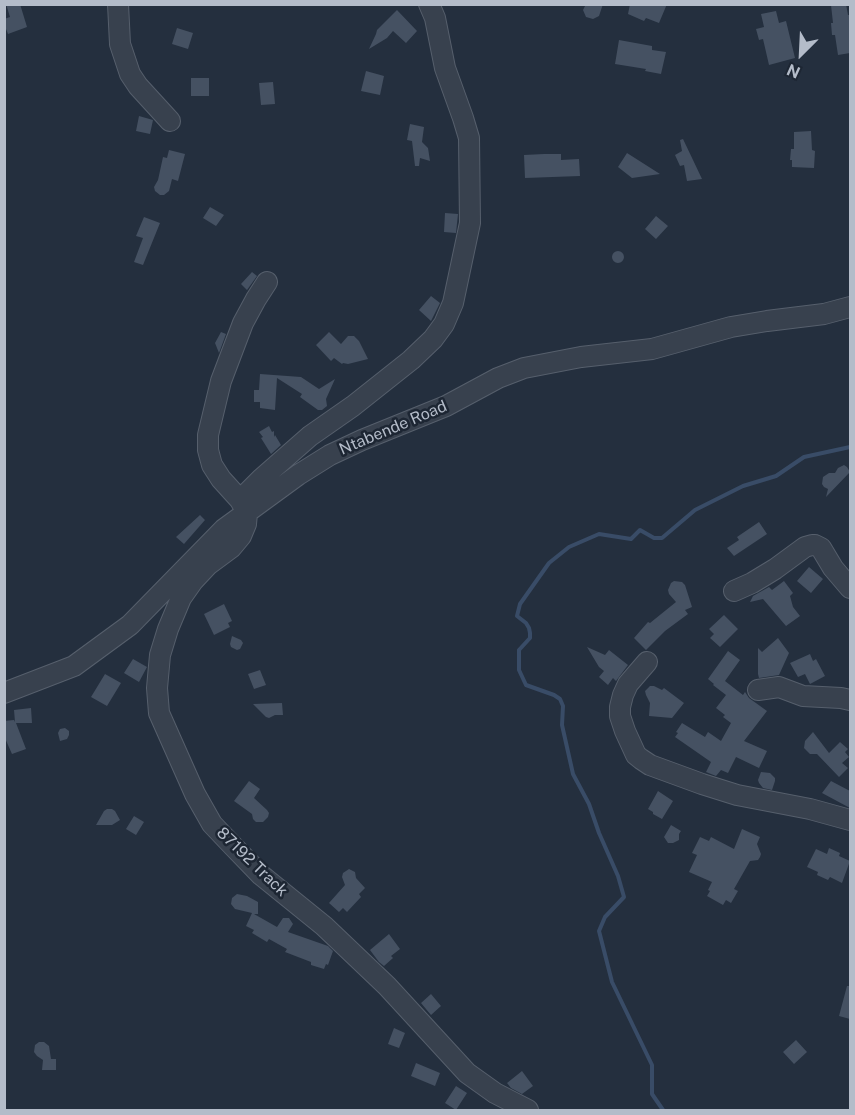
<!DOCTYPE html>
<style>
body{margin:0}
#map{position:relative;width:855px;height:1115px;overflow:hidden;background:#242f3e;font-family:"Public Sans",sans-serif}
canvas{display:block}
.frame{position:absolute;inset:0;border:6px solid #b4bcc9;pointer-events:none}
.north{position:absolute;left:771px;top:24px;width:60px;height:60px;-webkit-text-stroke:4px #1d2633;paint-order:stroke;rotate:204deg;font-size:16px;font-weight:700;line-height:24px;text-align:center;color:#b4bcc9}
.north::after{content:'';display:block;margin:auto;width:21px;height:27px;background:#b4bcc9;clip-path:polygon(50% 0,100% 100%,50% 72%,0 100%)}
</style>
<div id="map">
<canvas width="855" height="1115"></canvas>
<div class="frame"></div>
<div class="north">N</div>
</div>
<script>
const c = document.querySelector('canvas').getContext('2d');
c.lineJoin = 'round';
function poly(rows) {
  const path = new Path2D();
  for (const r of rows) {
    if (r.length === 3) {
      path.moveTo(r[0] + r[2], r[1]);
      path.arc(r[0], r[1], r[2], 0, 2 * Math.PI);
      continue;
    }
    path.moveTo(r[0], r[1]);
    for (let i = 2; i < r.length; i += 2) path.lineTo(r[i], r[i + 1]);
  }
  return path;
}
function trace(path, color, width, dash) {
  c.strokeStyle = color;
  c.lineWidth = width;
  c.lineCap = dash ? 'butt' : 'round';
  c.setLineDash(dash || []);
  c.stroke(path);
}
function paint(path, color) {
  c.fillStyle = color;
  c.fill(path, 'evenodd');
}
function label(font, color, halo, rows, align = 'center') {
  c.font = font + ' "Public Sans",sans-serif';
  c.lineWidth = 5;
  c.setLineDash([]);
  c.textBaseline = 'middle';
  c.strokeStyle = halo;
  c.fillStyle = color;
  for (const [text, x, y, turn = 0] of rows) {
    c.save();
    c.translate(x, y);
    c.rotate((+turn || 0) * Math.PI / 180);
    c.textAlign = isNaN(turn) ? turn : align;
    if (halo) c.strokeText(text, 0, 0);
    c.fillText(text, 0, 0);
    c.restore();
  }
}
trace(poly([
 [663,1110,652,1094,652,1065,612,982,599,931,605,917,624,897,618,876,599,833,589,804,573,774,562,725,563,706,560,699,554,695,526,685,519,670,519,650,530,638,530,633,529,628,526,623,517,616,520,604,549,563,569,547,599,534,631,539,640,530,654,538,662,538,695,510,743,486,776,476,804,457,850,447]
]), '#394c67', 4);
paint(poly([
 [6,4,20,4,27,27,8,34,4,24,4,19,10,17],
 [586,4,603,4,599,16,593,19,586,17,583,10],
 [630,4,667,4,659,23,646,18,644,21,628,14],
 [846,4,848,15,850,15,850,53,838,55,835,35,832,35,831,23,833,23,831,5],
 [397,10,417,31,406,43,393,31,387,38,369,49,376,34,377,30],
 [776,11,779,23,786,21,795,58,769,65,763,39,759,40,756,29,764,27,761,14],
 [177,28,193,33,188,49,172,44],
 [619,40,652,46,652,50,666,52,661,74,645,71,646,69,615,64],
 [366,71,384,76,380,95,361,91],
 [191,78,209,78,209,96,191,96],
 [273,82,275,104,261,105,259,83],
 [139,116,153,120,150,134,136,131],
 [410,124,424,127,422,142,428,148,430,161,420,158,419,166,415,166,412,141,407,140],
 [811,131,812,150,815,151,814,168,792,167,792,160,790,160,791,149,794,149,794,132],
 [683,139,693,160,702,179,687,181,684,165,680,166,675,155,682,151,680,140],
 [169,150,185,154,178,181,172,179,169,191,164,195,160,195,155,191,154,187,158,180,163,157,167,158],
 [627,153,660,174,632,178,618,167],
 [544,154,561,154,561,160,579,159,580,176,525,178,524,155],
 [210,207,224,215,216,226,203,218],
 [445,213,458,214,456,233,444,232],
 [656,216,668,226,656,239,645,229],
 [144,217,160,223,143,265,134,262,143,238,136,236],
 [618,257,6],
 [252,272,257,276,247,290,241,284],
 [431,296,440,303,431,321,419,310],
 [221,332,226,334,219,353,215,343],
 [329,332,341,344,348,336,354,336,359,341,368,359,348,364,343,363,342,364,334,358,331,361,316,345],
 [260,374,301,377,319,389,335,379,326,399,327,406,322,410,318,410,300,397,302,394,277,378,275,410,260,408,260,402,254,402,254,390,259,390],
 [269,426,272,432,274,431,274,437,275,435,281,445,271,454,261,438,263,437,259,432],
 [844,465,847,467,850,472,826,497,828,489,824,487,822,484,823,477,829,473,835,473,838,468],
 [200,515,205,520,184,544,176,537],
 [759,522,767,534,734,556,727,548,739,540,737,537],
 [809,567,823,579,811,593,797,581],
 [674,581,682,582,685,585,692,607,685,610,688,614,665,631,646,650,634,638,648,622,650,623,676,602,669,594,668,590,671,583],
 [784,581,793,593,790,596,793,607,800,616,786,626,763,599,750,602,753,596,769,587,772,590],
 [224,604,232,621,228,623,230,627,214,635,204,614],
 [724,615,738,629,720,647,710,638,714,634,709,629],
 [232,636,241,640,243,643,240,649,237,650,231,647,230,644],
 [778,638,789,653,779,675,759,678,758,674,758,648,762,652],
 [587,647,605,655,609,650,628,665,616,681,613,678,608,685,599,677,604,671,599,667],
 [728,651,740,660,725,681,743,695,745,692,749,698,767,711,744,741,767,751,759,768,736,757,728,773,721,770,716,776,706,772,711,762,675,737,678,733,676,732,682,723,705,737,708,732,721,741,731,723,723,717,725,715,716,708,726,695,713,685,714,684,708,679],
 [810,654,813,661,816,659,825,676,810,684,805,674,798,677,790,663],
 [133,659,147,667,139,682,124,673],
 [260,670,266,685,254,689,248,674],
 [105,674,121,683,107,706,91,697],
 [650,686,654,686,662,690,664,688,684,703,672,718,649,716,650,703,646,695,645,691],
 [282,703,283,715,275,715,269,718,266,717,253,704],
 [31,708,32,723,16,723,26,749,12,754,4,736,4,721,14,720,15,722,14,710],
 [65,728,69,731,69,735,67,739,60,741,58,733,60,729],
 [813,732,829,753,840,742,848,749,845,752,849,757,842,763,848,768,839,777,817,754,810,754,804,748,805,741],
 [761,772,770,773,775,778,775,781,772,790,763,788,759,783,758,780],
 [249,781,260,789,254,798,267,810,269,813,268,817,263,822,256,822,253,819,252,814,234,801],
 [831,781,850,791,850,808,822,793],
 [658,791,673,801,662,819,653,814,653,812,648,809],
 [107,809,112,809,115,811,120,820,112,825,96,825,104,811],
 [134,816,144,822,136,835,126,829],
 [671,825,681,831,679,834,679,840,673,843,668,843,664,837],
 [742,829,760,837,757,844,761,854,760,857,758,860,750,861,734,889,738,891,731,903,726,900,723,905,707,896,710,891,708,890,712,882,689,872,697,855,692,853,700,837,709,841,711,837,734,849],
 [829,848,840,853,839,856,850,861,842,883,830,877,828,880,817,875,818,872,807,867,816,849,827,854],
 [349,869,355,872,356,878,365,888,359,894,361,897,347,912,343,908,339,912,329,903,345,885,342,877,343,873],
 [237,894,247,896,258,902,258,914,254,914,277,927,283,918,289,918,293,924,288,932,328,946,333,951,328,965,326,964,324,969,311,965,311,962,285,952,287,949,269,939,267,942,252,933,254,930,246,926,252,913,235,909,231,904,232,898],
 [389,934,400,949,391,956,393,958,384,966,379,962,370,950],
 [847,986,850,986,850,1019,839,1016],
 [431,994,441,1006,431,1015,421,1003],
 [394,1028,405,1033,399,1048,388,1044],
 [796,1040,807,1052,794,1064,783,1052],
 [39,1042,44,1042,49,1046,51,1059,56,1059,56,1070,42,1070,43,1060,37,1056,34,1052,35,1045],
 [416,1063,440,1073,435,1086,411,1076],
 [522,1071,533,1086,522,1094,511,1088,507,1083],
 [456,1086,467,1093,456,1110,445,1103]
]), '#455162');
const minor = poly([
 [118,4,120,44,130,74,138,86,170,121],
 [429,4,435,18,445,68,463,118,469,138,470,223,453,303,444,324,433,339,411,360,353,406,310,436,261,479,240,500,247,513,246,524,241,536,231,548,208,565,193,581,181,598,168,629,160,655,157,688,159,713,195,794,212,824,231,844,261,875,324,926,387,986,467,1073,495,1093,528,1110],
 [240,500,221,479,212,465,208,450,208,435,221,381,243,323,256,299,267,282],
 [734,591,752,583,775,569,805,547,812,545,815,545,821,548,833,568,850,588],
 [647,662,628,684,623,695,620,707,620,716,625,731,636,755,641,759,650,765,702,784,737,795,810,809,850,820],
 [758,690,779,687,803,696,841,698,850,700],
 [4,693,74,666,130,625,224,529,298,475,330,455,362,440,446,406,498,378,524,368,581,357,652,349,731,327,767,321,824,314,850,307]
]);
trace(minor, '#565f6c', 22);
trace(minor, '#38414e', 20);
label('16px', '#b4bcc9', '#1d2633', [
 ["Ntabende Road",393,428,-23],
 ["87192 Track",252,862,44]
]);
</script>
